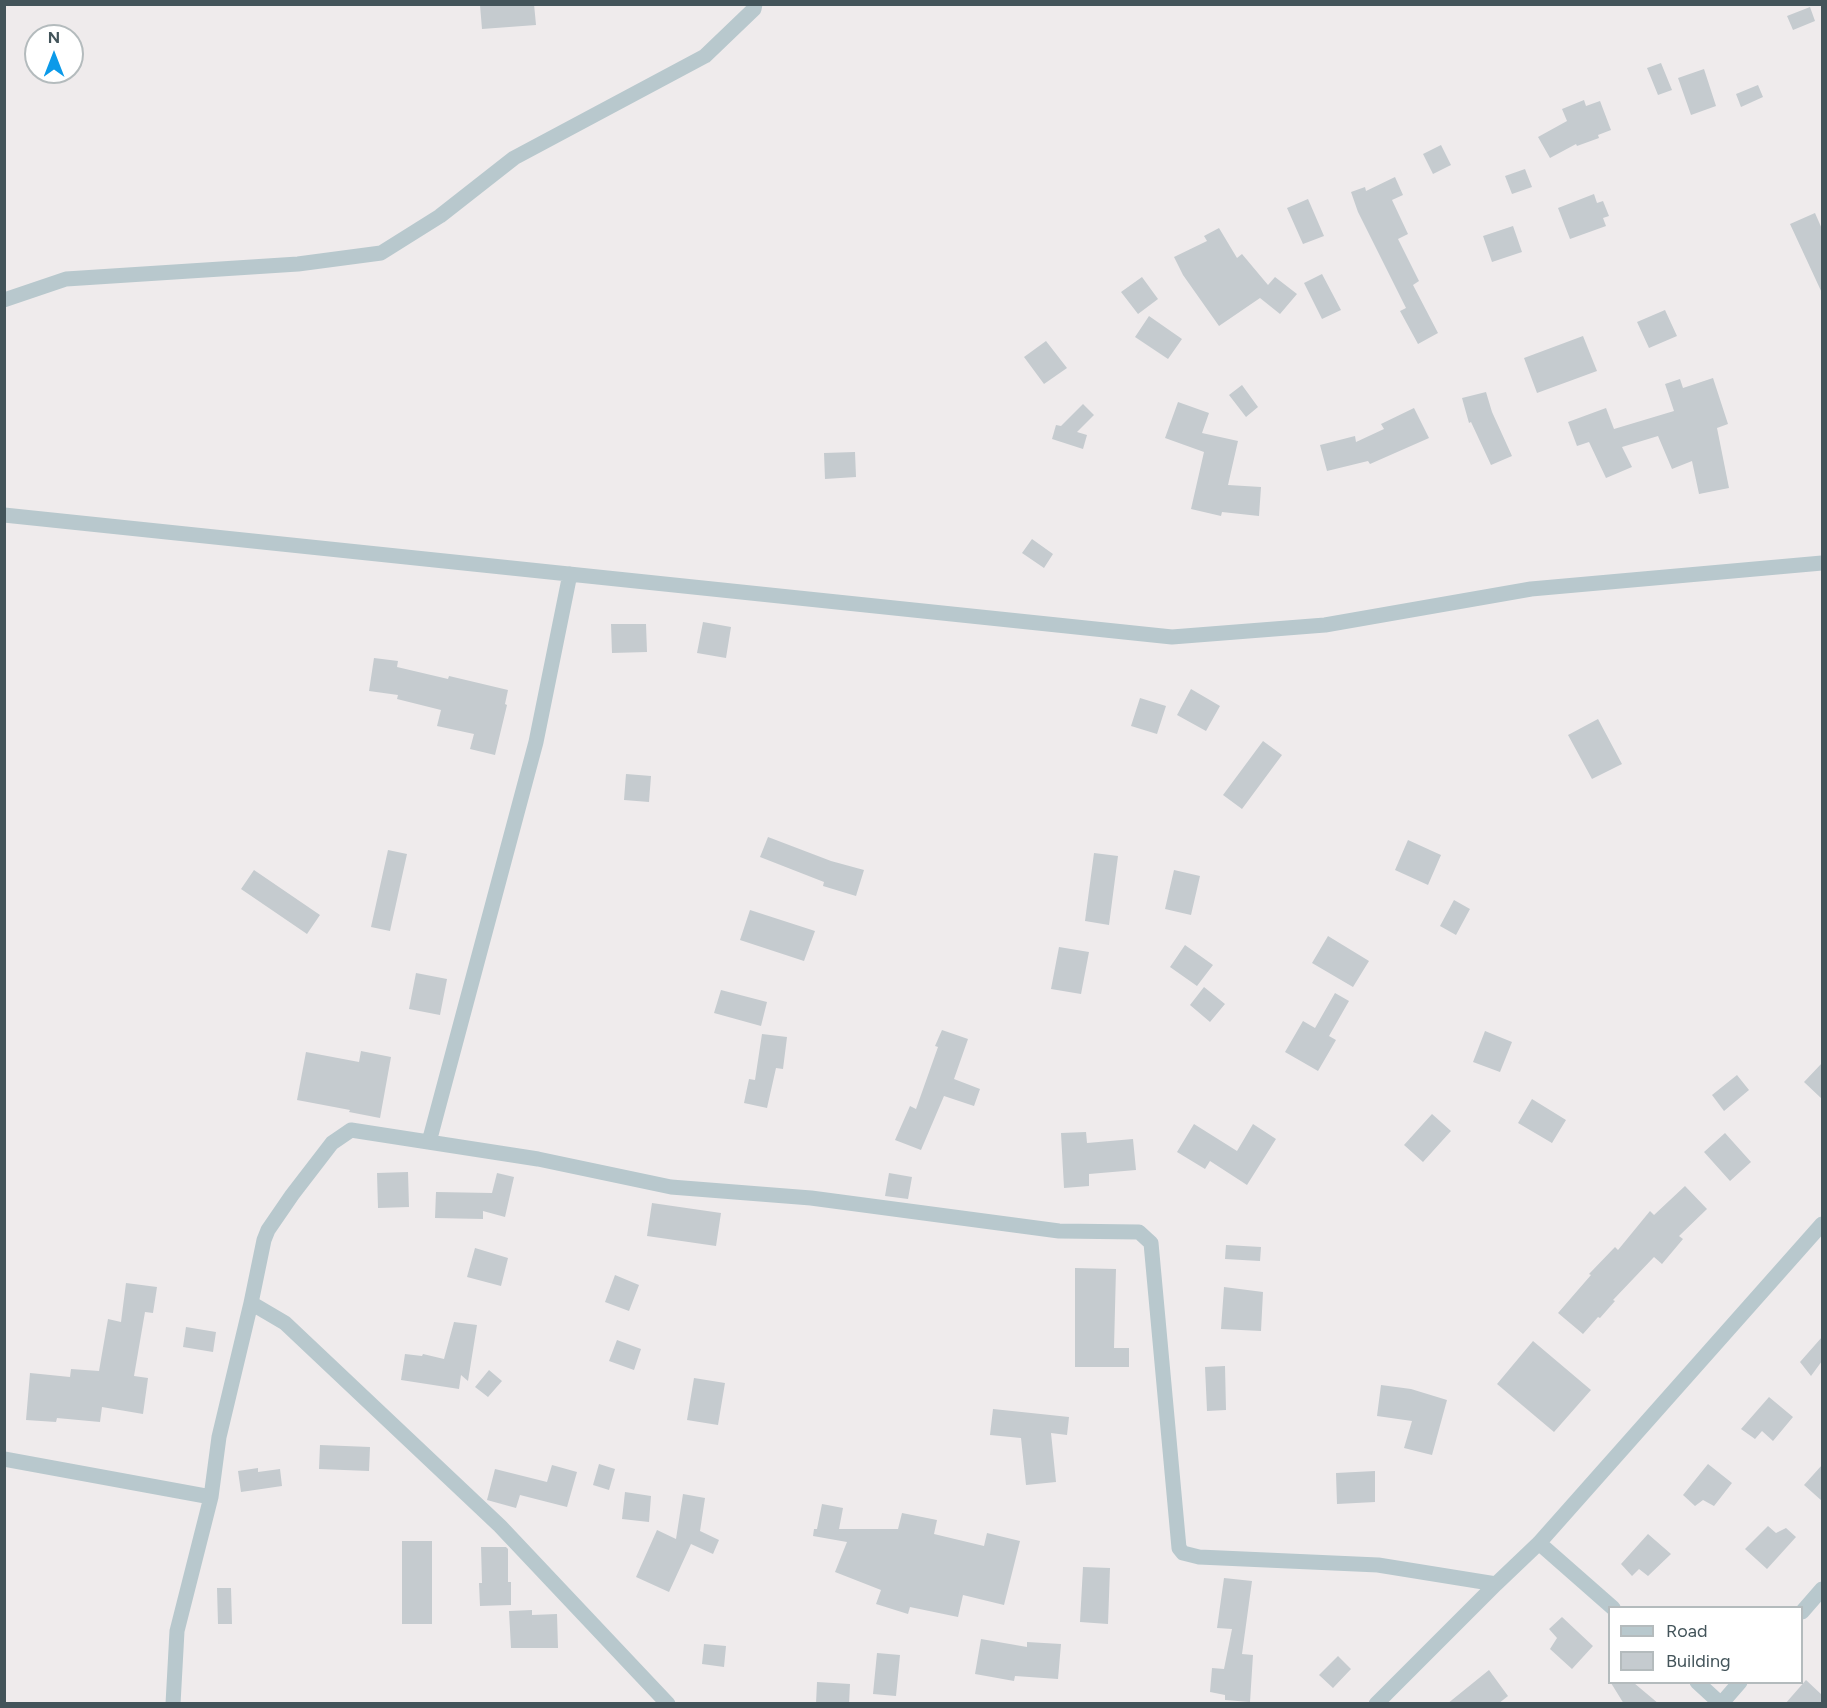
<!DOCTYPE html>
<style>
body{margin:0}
#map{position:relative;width:1827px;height:1708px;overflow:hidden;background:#efebec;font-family:Figtree,sans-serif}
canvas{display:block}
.frame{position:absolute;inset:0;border:6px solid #43545a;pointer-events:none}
.legend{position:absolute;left:1608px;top:1606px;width:195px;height:78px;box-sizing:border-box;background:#fff;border:2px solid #b4bbbd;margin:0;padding:8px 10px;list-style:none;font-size:18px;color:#43545a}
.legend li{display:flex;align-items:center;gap:12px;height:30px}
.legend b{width:30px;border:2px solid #b4bbbd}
.north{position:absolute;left:24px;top:24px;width:60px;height:60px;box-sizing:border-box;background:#fff;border:2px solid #b4bbbd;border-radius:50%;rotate:0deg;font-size:16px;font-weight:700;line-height:24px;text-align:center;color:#43545a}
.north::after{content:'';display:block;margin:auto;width:21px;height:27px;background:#0b9ae9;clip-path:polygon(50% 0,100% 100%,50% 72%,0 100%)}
</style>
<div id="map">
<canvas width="1827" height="1708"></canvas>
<div class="frame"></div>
<ul class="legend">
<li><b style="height:8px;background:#b8c8cd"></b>Road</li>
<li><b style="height:16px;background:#c5cbcf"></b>Building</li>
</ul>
<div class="north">N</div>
</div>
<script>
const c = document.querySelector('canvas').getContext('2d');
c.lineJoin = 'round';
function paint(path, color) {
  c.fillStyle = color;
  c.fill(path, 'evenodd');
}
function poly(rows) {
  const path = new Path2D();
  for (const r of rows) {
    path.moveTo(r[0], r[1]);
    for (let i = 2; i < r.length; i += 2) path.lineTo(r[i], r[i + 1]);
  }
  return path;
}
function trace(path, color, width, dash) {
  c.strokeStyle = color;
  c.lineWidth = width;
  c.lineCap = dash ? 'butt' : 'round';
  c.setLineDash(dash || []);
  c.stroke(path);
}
paint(poly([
 [490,4,534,4,536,25,482,29,480,5],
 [1810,7,1815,21,1793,30,1787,16],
 [1661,63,1672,90,1658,95,1647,68],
 [1704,69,1716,106,1691,115,1678,78],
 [1758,85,1763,97,1741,107,1736,94],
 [1584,100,1586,106,1600,101,1611,130,1598,135,1599,138,1577,146,1576,144,1550,158,1538,137,1567,121,1562,109],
 [1441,145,1451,165,1433,174,1423,154],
 [1525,169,1532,187,1512,194,1505,176],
 [1395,177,1403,195,1392,200,1408,234,1398,239,1419,281,1413,285,1438,333,1418,344,1400,311,1406,308,1358,212,1351,192,1365,187,1366,191],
 [1594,194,1597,203,1603,201,1609,216,1603,218,1606,226,1570,239,1558,208],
 [1308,199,1324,236,1303,244,1287,208],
 [1815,213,1822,229,1822,293,1790,224],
 [1513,226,1522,252,1492,262,1483,236],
 [1219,228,1237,258,1242,254,1268,285,1275,277,1297,294,1280,314,1260,298,1219,326,1183,275,1174,257,1207,241,1204,236],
 [1322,274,1341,310,1322,319,1304,283],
 [1142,277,1158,299,1138,314,1121,292],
 [1665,310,1677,336,1649,348,1637,322],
 [1149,316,1182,339,1168,359,1135,337],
 [1583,336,1597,371,1537,393,1524,358],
 [1046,341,1067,368,1044,384,1024,357],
 [1713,378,1728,424,1717,428,1729,488,1699,494,1692,461,1672,469,1658,436,1622,447,1632,467,1606,478,1589,442,1577,446,1568,422,1606,408,1614,429,1674,411,1665,384,1680,379,1683,388],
 [1242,385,1258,407,1246,417,1229,395],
 [1486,392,1492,412,1512,456,1491,465,1471,422,1469,423,1462,398],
 [1178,402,1209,413,1202,433,1238,441,1228,485,1261,487,1259,516,1222,512,1221,516,1191,509,1204,452,1165,438],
 [1083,404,1094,415,1077,432,1087,435,1083,449,1052,439,1056,425,1061,426],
 [1414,408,1429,438,1370,464,1368,461,1327,471,1320,445,1355,436,1356,442,1384,429,1381,424],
 [855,452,856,477,825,479,824,453],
 [1032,539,1053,554,1044,568,1022,553],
 [703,622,731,627,726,658,697,653],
 [611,624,646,624,647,652,612,653],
 [374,658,398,661,397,667,448,679,449,676,508,690,505,704,507,705,495,755,470,749,474,734,437,726,441,710,397,699,398,695,369,691],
 [1191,689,1220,706,1206,731,1177,715],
 [1140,698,1166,706,1157,734,1131,726],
 [1598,719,1622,764,1592,779,1568,735],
 [1263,741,1282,755,1242,809,1223,795],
 [626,774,651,776,649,802,624,800],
 [768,837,831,861,864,870,856,896,823,886,824,882,760,857],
 [1408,840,1441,855,1428,885,1395,870],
 [388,850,407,854,390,931,371,927],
 [1094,853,1118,856,1109,925,1085,921],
 [254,870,320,915,307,934,241,889],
 [1174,870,1200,876,1191,915,1165,909],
 [1454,900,1470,909,1456,935,1440,926],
 [750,910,815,931,804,961,740,940],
 [1328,936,1369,961,1353,987,1312,963],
 [1185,945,1213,965,1197,986,1170,967],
 [1059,947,1089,952,1081,994,1051,989],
 [416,973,447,979,440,1015,409,1009],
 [1204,987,1225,1004,1210,1022,1190,1005],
 [721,990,767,1002,761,1026,714,1013],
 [1335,993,1349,1001,1329,1036,1336,1040,1318,1071,1285,1052,1303,1021,1315,1028],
 [942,1030,968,1039,954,1079,980,1089,974,1106,944,1096,921,1150,895,1140,910,1106,916,1109,938,1047,935,1046],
 [1485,1031,1512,1042,1500,1072,1473,1062],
 [762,1034,787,1037,783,1069,776,1068,767,1108,744,1103,749,1079,755,1080],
 [361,1051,391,1057,380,1118,349,1112,350,1110,297,1100,306,1052,359,1062],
 [1822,1063,1822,1099,1804,1082],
 [1737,1075,1749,1090,1724,1111,1712,1095],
 [1532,1099,1566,1120,1552,1143,1518,1123],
 [1432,1114,1451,1131,1423,1162,1404,1145],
 [1194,1124,1237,1151,1253,1124,1276,1139,1247,1185,1210,1161,1205,1169,1177,1152],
 [1086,1132,1087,1143,1133,1139,1136,1170,1089,1174,1089,1186,1064,1188,1061,1133],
 [1725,1133,1751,1162,1730,1181,1704,1152],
 [408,1172,409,1207,378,1208,377,1173],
 [497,1173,514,1177,505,1217,483,1211,483,1219,435,1218,436,1192,492,1193],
 [889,1173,912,1177,908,1199,885,1196],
 [1685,1186,1707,1209,1679,1236,1683,1239,1662,1264,1654,1257,1613,1300,1615,1301,1600,1318,1598,1317,1583,1334,1558,1313,1591,1275,1589,1274,1615,1247,1618,1250,1650,1211,1654,1215],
 [652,1203,721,1213,716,1246,647,1236],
 [1226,1245,1261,1247,1260,1261,1225,1259],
 [475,1248,508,1258,501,1286,467,1277],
 [1075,1268,1116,1269,1114,1348,1129,1348,1129,1367,1075,1367],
 [615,1275,639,1285,629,1311,605,1302],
 [126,1283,157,1287,153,1313,145,1312,134,1376,148,1378,143,1414,102,1407,100,1422,57,1418,56,1422,26,1420,30,1373,70,1377,71,1369,99,1371,108,1319,121,1322],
 [1224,1287,1263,1292,1261,1331,1221,1329],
 [454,1322,477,1325,468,1381,461,1375,459,1389,401,1380,405,1354,422,1356,423,1354,444,1359],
 [186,1327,216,1332,213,1352,183,1347],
 [1822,1337,1822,1361,1811,1376,1800,1362],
 [617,1340,641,1349,634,1370,609,1361],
 [1533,1341,1591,1390,1554,1432,1497,1384],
 [1225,1366,1226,1410,1207,1411,1205,1367],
 [489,1370,502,1381,488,1397,475,1387],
 [694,1378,725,1383,718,1425,687,1420],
 [1381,1385,1411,1389,1447,1400,1432,1455,1404,1448,1412,1421,1377,1416],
 [1769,1397,1793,1417,1773,1441,1762,1431,1755,1439,1741,1429],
 [993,1409,1069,1417,1067,1435,1051,1433,1056,1482,1026,1485,1021,1438,990,1435],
 [320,1445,370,1447,369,1471,319,1469],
 [599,1464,615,1469,609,1490,593,1485],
 [1708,1464,1732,1483,1714,1506,1703,1500,1695,1506,1683,1495],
 [552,1465,577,1472,567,1507,520,1495,516,1508,487,1500,495,1469,547,1482],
 [1822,1465,1822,1501,1804,1485],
 [258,1468,258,1472,280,1469,282,1486,241,1492,238,1471],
 [1375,1471,1375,1502,1337,1504,1336,1473],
 [625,1492,651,1496,649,1522,622,1519],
 [683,1494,705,1498,700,1531,719,1540,713,1554,691,1544,669,1592,636,1577,657,1530,676,1539],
 [822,1504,843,1508,839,1529,898,1529,902,1513,937,1520,934,1534,984,1546,987,1533,1020,1541,1004,1605,963,1595,958,1617,910,1607,908,1614,876,1604,881,1590,835,1572,847,1542,813,1536,814,1529,817,1529],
 [1768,1526,1776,1533,1786,1528,1796,1537,1767,1569,1745,1549],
 [1648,1534,1671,1554,1648,1576,1639,1569,1632,1576,1621,1564],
 [402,1541,432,1541,432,1624,402,1624],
 [481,1547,506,1547,508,1549,508,1582,511,1582,511,1605,480,1606,479,1583,482,1583],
 [1083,1567,1110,1568,1108,1624,1080,1622],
 [1224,1578,1252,1581,1242,1654,1253,1655,1250,1702,1225,1700,1225,1695,1210,1692,1212,1668,1224,1669,1232,1629,1217,1628],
 [217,1588,231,1588,232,1624,218,1624],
 [532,1610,532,1615,557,1614,558,1648,511,1648,509,1611],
 [1562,1617,1593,1646,1572,1669,1550,1649,1557,1638,1549,1629],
 [981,1639,1027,1647,1027,1642,1061,1644,1058,1679,1015,1676,1014,1681,975,1674],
 [704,1644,726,1646,724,1667,702,1664],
 [877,1653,900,1655,896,1696,873,1694],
 [1338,1656,1351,1669,1333,1688,1319,1675],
 [1489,1670,1508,1696,1498,1704,1447,1704],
 [1806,1680,1822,1695,1822,1704,1785,1704],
 [817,1682,850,1684,849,1704,816,1704],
 [1611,1683,1634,1683,1659,1704,1624,1704]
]), '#c5cbcf');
trace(poly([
 [4,300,66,279,298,264,381,253,440,216,514,158,705,56,754,9,755,4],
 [4,515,1172,637,1325,625,1531,589,1822,563],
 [429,1142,536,742,570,574],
 [4,1459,211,1497],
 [1539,1543,1613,1608],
 [1802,1612,1822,1589],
 [1697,1682,1721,1704],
 [173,1704,177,1631,211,1497,219,1437,251,1303],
 [668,1704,500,1526,285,1323,251,1303,264,1240,268,1230,292,1195,332,1143,351,1130,538,1159,671,1187,811,1198,1059,1231,1139,1232,1151,1243,1179,1548,1183,1553,1199,1557,1378,1565,1496,1584],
 [1376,1704,1496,1584,1539,1543,1822,1224],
 [1721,1704,1740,1682]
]), '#b8c8cd', 15);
</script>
